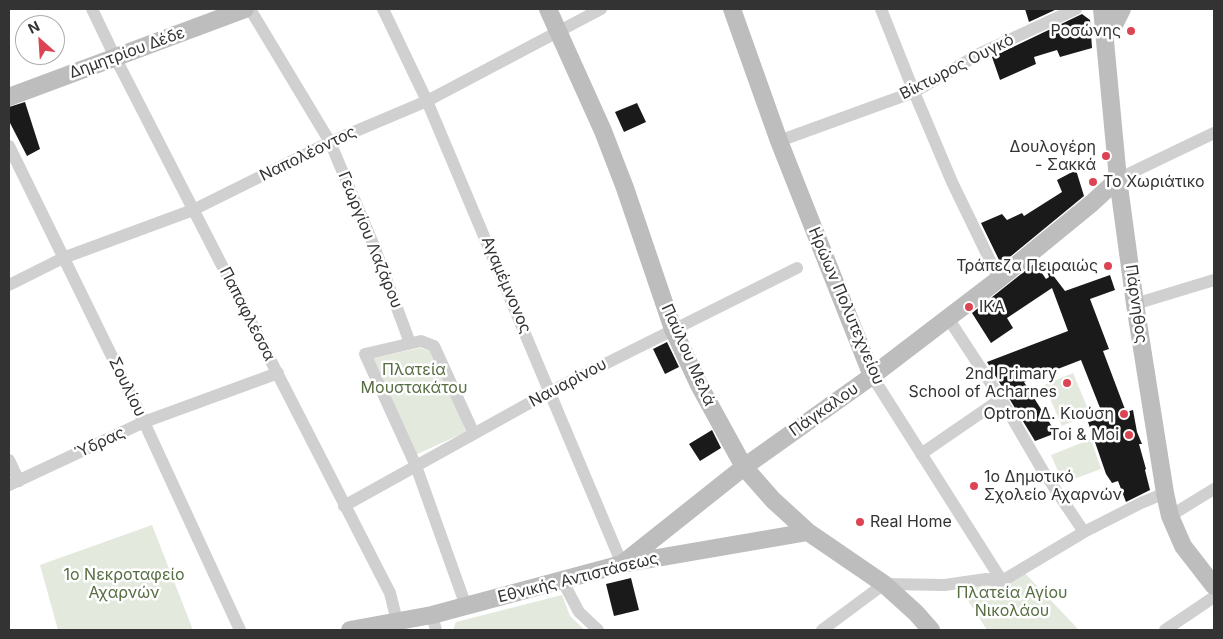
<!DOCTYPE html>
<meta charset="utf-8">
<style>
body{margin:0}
#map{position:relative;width:1223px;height:639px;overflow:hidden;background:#fff;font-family:Inter,sans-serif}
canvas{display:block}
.frame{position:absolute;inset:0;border:10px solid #333;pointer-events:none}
.north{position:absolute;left:15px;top:15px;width:50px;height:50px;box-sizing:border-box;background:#fff;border:1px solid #adadad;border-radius:50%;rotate:334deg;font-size:14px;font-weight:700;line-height:20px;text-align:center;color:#333}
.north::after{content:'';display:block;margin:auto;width:18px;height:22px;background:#dc4353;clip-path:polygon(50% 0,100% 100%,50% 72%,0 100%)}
</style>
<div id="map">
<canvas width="1223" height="639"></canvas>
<div class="frame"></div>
<div class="north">N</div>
</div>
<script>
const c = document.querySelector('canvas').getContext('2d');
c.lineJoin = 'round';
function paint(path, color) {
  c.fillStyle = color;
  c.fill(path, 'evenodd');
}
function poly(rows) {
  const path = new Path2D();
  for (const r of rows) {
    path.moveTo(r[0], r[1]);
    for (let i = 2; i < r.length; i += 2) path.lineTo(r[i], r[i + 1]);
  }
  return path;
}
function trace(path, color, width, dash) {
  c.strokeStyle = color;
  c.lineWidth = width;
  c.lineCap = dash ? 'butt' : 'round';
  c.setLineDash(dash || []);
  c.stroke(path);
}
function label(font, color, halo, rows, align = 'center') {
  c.font = font + ' Inter,sans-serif';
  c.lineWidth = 5;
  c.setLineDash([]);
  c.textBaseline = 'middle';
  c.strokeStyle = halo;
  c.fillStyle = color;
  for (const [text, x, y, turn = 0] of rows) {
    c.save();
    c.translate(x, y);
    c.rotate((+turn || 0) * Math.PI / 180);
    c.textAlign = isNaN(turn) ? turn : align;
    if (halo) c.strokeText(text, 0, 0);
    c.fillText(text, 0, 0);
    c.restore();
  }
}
paint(poly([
 [420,348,434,352,466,432,415,455,373,358],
 [1073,373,1090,414,1062,426,1044,385],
 [1091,439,1101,469,1063,483,1051,455],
 [152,525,193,630,58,630,40,565],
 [1021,569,1079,630,987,630,960,588],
 [562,595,570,616,585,630,453,630,456,622]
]), '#e3e9dd');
paint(poly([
 [1025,9,1057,9,1029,22],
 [1082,14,1090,20,1092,48,1060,57,1057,50,1034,57,1036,64,1000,80,992,57],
 [25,102,40,149,27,156,9,121,9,107],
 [637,103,646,122,624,132,615,112],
 [1076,170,1084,196,1005,261,999,260,981,223,1002,214,1007,220,1022,213,1024,216,1062,192,1057,180],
 [1035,263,1046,279,1049,277,1047,271,1049,270,1065,291,1110,275,1115,290,1090,299,1109,349,1103,351,1126,412,1133,410,1137,432,1142,444,1139,444,1146,469,1145,470,1150,490,1126,502,1118,481,1112,483,1106,474,1088,422,1104,418,1081,360,1024,382,1056,433,1035,441,987,362,1068,331,1052,288,1007,318,1013,328,991,343,972,313],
 [667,342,679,367,665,374,653,349],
 [712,430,721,448,700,461,689,444],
 [631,578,639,610,614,616,606,584]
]), '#1a1a1a');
trace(poly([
 [92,9,115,57,390,593,397,621],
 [250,9,330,142,374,246,410,343],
 [383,9,427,101,622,564],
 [881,9,914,92,952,182,999,279],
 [779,141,914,92,981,53,1076,9],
 [9,146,144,422,240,630],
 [1118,179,1214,133],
 [9,285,63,258,193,210,330,142,427,101,601,9],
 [1135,304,1214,280],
 [948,318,1001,399,1043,471,1084,532],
 [872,376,1002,581],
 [921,454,1001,399],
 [9,460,19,481],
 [9,485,144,422,278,373],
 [344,506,551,391,797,268],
 [1170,516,1214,489],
 [562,580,579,612,598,630],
 [466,606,416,466,365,354,421,341,434,346,474,434],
 [432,615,436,630],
 [822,630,884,584,945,585,986,579,1002,581,1084,532,1141,503,1165,493],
 [1165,630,1214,597]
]), '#d0d0d0', 12);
trace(poly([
 [548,9,603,131,625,188,673,329,699,385,744,467,773,500,808,532,884,584,916,613,931,630],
 [732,9,779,141,872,376],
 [1102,9,1118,179,1135,304,1165,493,1170,516,1183,546,1214,586],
 [1103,33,1112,29,1122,9],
 [9,97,245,9],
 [622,564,744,467,872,376,999,279,1092,203,1118,179],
 [350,630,432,615,622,564,808,532]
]), '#bdbdbd', 18);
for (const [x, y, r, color] of [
 [1131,31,5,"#dc4353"],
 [1106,156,5,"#dc4353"],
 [1093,182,5,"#dc4353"],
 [1108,266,5,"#dc4353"],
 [969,307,5,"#dc4353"],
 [1067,383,5,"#dc4353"],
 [1124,414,5,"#dc4353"],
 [1129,435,5,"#dc4353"],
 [974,486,5,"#dc4353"],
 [860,522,5,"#dc4353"]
]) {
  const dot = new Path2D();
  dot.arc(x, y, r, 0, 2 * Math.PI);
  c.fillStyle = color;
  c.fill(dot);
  trace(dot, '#fff', 2);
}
label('16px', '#333', '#fff', [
 ["Ροσώνης",1121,31],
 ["Δουλογέρη",1096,147],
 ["- Σακκά",1096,165],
 ["Το Χωριάτικο",1103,182,"left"],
 ["Τράπεζα Πειραιώς",1098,266],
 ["ΙΚΑ",979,307,"left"],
 ["2nd Primary",1057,374],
 ["School of Acharnes",1057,392],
 ["Optron Δ. Κιούση",1114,414],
 ["Toi & Moi",1119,435],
 ["1ο Δημοτικό",984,477,"left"],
 ["Σχολείο Αχαρνών",984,495,"left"],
 ["Real Home",870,522,"left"]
], 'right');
label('16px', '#333', '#fff', [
 ["Δημητρίου Δέδε",127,53,-20],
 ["Βίκτωρος Ουγκό",957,67,-27],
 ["Ναπολέοντος",308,154,-26],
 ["Γεωργίου Λαζάρου",370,240,68],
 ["Αγαμέμνονος",506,285,67],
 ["Πάρνηθος",1136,304,82],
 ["Ηρώων Πολυτεχνείου",846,306,67],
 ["Παπαφλέσσα",247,314,63],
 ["Παύλου Μελά",688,355,66],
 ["Ναυαρίνου",568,383,-28],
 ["Σουλίου",127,387,64],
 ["Πάγκαλου",824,410,-35],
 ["Ύδρας",100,443,-25],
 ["Εθνικής Αντιστάσεως",578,578,-14]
]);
label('16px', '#576d42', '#fff', [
 ["Πλατεία",414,370],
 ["Μουστακάτου",414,388],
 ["1ο Νεκροταφείο",124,575],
 ["Αχαρνών",124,593],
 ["Πλατεία Αγίου",1012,593],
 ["Νικολάου",1012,611]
]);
</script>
